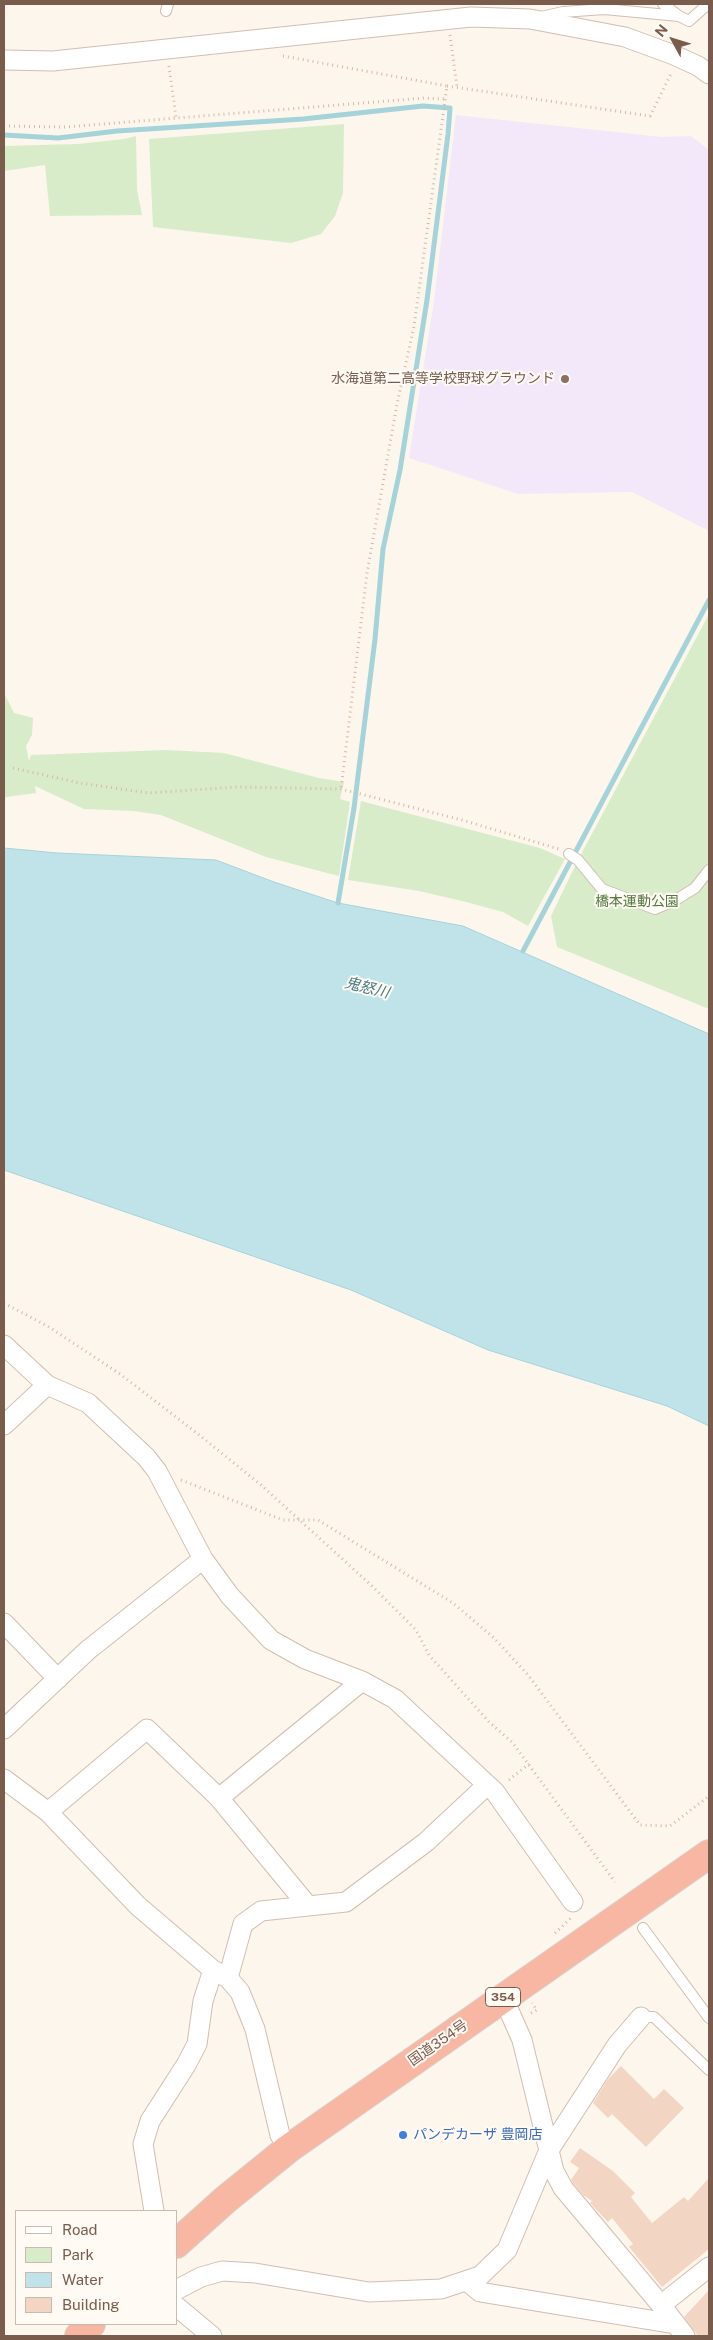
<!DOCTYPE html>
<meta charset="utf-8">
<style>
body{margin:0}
#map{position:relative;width:713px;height:2340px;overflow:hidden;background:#fdf6ec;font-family:"Public Sans",sans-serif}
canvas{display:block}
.frame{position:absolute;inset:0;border:5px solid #7a5c4d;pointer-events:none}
.legend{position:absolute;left:15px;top:2210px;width:162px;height:115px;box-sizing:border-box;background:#fffaf3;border:1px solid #cabbb1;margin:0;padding:6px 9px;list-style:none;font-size:15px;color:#7a5c4d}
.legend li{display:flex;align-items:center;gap:10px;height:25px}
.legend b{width:25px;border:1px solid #cabbb1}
.north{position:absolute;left:648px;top:15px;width:50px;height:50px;-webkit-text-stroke:4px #fffaf3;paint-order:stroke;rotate:309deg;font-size:14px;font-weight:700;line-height:20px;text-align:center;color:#7a5c4d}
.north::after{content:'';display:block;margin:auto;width:18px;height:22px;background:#7a5c4d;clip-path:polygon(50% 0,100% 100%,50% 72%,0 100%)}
</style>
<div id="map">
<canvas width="713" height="2340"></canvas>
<div class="frame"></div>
<ul class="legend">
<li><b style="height:6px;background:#fff"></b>Road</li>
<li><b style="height:14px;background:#d8ecc9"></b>Park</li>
<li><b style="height:14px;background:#bfe3e8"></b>Water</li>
<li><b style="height:14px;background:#f3d5c3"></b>Building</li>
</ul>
<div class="north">N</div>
</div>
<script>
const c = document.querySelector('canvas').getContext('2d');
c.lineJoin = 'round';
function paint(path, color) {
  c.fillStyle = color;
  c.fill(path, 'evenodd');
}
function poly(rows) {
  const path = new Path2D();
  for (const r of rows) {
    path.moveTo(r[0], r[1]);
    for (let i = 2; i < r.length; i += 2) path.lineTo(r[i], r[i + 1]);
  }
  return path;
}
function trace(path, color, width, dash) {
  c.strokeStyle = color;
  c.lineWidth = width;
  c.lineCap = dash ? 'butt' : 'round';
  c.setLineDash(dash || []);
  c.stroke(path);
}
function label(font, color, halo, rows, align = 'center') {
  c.font = font + ' "Public Sans","Noto Sans JP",sans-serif';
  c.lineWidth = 4;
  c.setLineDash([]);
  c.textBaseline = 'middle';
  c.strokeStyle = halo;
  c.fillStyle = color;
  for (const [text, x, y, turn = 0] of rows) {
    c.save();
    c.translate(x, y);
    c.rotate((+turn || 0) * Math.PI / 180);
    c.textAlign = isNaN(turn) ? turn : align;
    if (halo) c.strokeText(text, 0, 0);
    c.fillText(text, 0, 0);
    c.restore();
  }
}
paint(poly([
 [456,115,662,137,691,136,709,150,709,531,632,492,518,494,409,458,434,301]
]), '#f3e8fa');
paint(poly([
 [344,124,343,193,335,216,321,234,291,243,153,227,149,139],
 [136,136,137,190,142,215,50,216,45,165,4,171,4,146,78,144,124,139],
 [709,614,709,1009,557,947,551,916,578,860],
 [4,693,14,713,33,718,32,735,26,746,29,761,31,755,166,750,224,753,319,778,344,782,340,799,350,802,339,876,266,857,161,815,134,811,84,809,35,786,36,793,6,797,4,801],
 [361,801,540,848,565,859,528,926,503,912,466,902,419,891,348,880]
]), '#d8ecc9');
const water = poly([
 [4,848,57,853,216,860,274,882,338,903,463,926,709,1034,709,1426,667,1406,488,1350,351,1290,4,1170,4,848]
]);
paint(water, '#bfe3e8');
trace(water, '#a5d3da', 1);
trace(poly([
 [4,135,58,138,117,131,303,119,423,106,450,108,448,134,427,300,400,470,383,549,375,639,354,808,338,903],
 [523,951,709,600]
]), '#a5d3da', 5);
paint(poly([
 [621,2066,654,2099,664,2089,684,2108,646,2147,612,2114,608,2118,593,2103,608,2079],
 [580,2148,613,2171,635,2193,631,2197,652,2223,684,2197,688,2201,709,2178,709,2249,662,2287,629,2247,633,2244,612,2218,608,2222,590,2203,592,2201,583,2195,572,2182,571,2180,579,2168,570,2162],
 [709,2290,709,2336,698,2336,684,2317]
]), '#f3d5c3');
const lane = poly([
 [663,4,679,16,689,21,708,4],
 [166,11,168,4],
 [541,17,563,12,604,9,679,16],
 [569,854,578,860,602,889,655,909,674,901,695,888,709,870],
 [643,1928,709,2018],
 [641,2017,654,2017,709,2070]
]);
const street = poly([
 [4,60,53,61,471,17,530,19,625,37,674,55,698,66,709,74],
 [4,1345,47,1385,88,1403,146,1457,157,1471,203,1559,230,1596,271,1640,305,1659,362,1681,395,1699,495,1792,573,1902],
 [4,1425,47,1385],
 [4,1623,58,1679],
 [4,1729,88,1650,203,1559],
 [4,1779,48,1812,138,1906,213,1970,228,1978,240,1992,255,2029,280,2135,288,2149],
 [219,1798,362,1681],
 [48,1812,147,1729,219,1798,308,1906],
 [228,1978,243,1924,261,1911,346,1902,426,1842,487,1785],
 [503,1997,522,2040,554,2171,563,2188,661,2305,685,2336],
 [154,2211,143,2144,150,2121,186,2065,197,2044,203,2001,213,1970],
 [467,2281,480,2292,675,2324],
 [176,2290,201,2277,222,2271,255,2273,369,2292,441,2289,480,2276,507,2250,549,2150,617,2045,641,2017],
 [661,2305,709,2267],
 [176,2306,212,2336]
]);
const highway = poly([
 [176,2244,225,2200,288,2149,709,1854],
 [79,2336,91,2324]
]);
trace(lane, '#d1beb0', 12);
trace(street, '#d1beb0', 21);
trace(highway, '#dad1cd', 30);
trace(poly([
 [450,35,457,87],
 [283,56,447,86,414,326,397,404,367,573,341,789],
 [169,66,176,117],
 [447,86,650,116,672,72],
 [4,126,66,127,424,98,445,99],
 [13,768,80,783,148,793,237,787,341,789,462,820,559,849],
 [4,1303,49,1327,120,1374,198,1434,261,1485,371,1585,416,1630,429,1655,490,1723,512,1742,615,1882],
 [181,1480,283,1520,318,1520,453,1603,494,1638,528,1675,640,1825,670,1826,709,1796],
 [509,1780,529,1764],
 [555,1933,571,1918],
 [531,2013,537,2010,532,2003]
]), '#d9b8a5', 3, [1, 4]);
trace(lane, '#fff', 10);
trace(street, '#fff', 19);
trace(highway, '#f7b7a3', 28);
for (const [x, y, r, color] of [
 [565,379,5,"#8d6e63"],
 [403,2135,5,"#3f7fe0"]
]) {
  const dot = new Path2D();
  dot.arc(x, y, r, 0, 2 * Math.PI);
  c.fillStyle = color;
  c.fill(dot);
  trace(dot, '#fffaf3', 2);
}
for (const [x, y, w] of [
 [503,1997,35]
]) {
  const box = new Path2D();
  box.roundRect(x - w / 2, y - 9.5, w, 19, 4);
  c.fillStyle = '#fffaf3';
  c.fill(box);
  trace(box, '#7a5c4d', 1);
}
label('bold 12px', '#7a5c4d', null, [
 ["354",503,1997]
]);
label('14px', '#785e54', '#fffaf3', [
 ["水海道第二高等学校野球グラウンド",555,379]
], 'right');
label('14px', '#537a41', '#fffaf3', [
 ["橋本運動公園",637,902]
]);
label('14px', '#7a5c4d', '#fffaf3', [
 ["国道354号",438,2043,-35]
]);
label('14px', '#366cbe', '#fffaf3', [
 ["パンデカーザ 豊岡店",413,2135]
], 'left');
label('italic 15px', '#437c86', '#fffaf3', [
 ["鬼怒川",367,988,14]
]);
</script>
